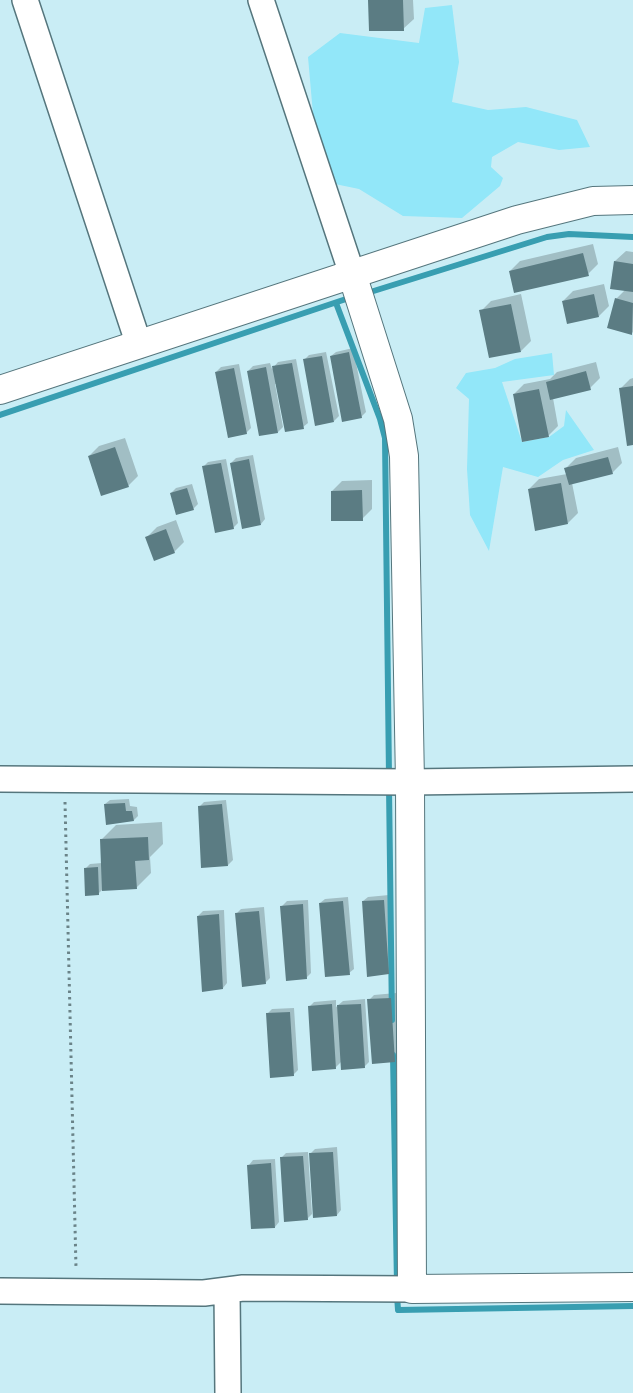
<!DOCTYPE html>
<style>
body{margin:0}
canvas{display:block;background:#c9edf5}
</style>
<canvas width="633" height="1393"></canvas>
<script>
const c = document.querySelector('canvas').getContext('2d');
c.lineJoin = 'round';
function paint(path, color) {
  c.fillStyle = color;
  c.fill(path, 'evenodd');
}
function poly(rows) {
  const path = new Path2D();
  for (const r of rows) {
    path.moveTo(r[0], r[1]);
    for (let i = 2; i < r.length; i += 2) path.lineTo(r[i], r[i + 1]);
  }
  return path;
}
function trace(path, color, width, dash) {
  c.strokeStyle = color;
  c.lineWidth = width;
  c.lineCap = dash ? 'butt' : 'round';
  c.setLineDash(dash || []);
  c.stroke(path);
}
paint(poly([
 [452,5,459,62,452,102,488,110,526,107,577,120,590,147,559,150,518,142,492,157,491,167,503,178,500,186,462,218,403,216,359,189,335,184,313,114,308,57,340,33,419,43,425,8],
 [552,353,554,375,502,382,522,442,549,437,564,426,566,410,594,450,563,460,538,477,503,467,489,551,470,515,467,469,469,399,456,388,466,373,495,368,515,359]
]), '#92e7f9');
paint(poly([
 [369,0,413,0,414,19,403,29],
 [593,244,598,264,588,274,510,271,520,261],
 [626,251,633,252,633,332,632,333,616,299,625,290,615,261],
 [604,284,609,306,599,316,563,301,573,291],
 [521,294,531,341,521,351,481,311,491,301],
 [353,348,366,412,361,417,331,356,336,352],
 [326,352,339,416,334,421,304,360,309,355],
 [296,359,308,423,303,427,277,384,275,384,283,427,278,432,260,435,248,371,253,366,270,363,272,369,278,362],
 [596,362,600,378,590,388,553,398,558,426,548,436,514,394,524,384,550,379,557,372],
 [239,364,251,428,246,433,216,372,221,367],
 [633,378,633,443,620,389,630,379],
 [125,438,138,476,128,486,89,456,99,446],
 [618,447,622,463,612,473,572,483,578,513,568,523,529,489,539,479,567,474,566,468,576,458],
 [253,455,265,519,261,524,231,463,236,458],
 [226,459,238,523,233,528,203,467,208,462],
 [372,480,372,509,362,519,332,491,342,481],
 [192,484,198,504,193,509,171,493,176,488],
 [176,520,184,542,174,552,147,537,157,527],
 [129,799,130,806,137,807,138,816,134,820,105,804,110,800],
 [226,800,233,860,228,865,203,867,199,807,204,802],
 [162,822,163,844,150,857,151,873,136,888,102,890,98,894,86,868,90,864,102,863,101,840,116,825],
 [389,895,393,968,388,973,363,901,368,897],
 [348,897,354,969,349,973,320,903,325,899],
 [308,900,311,973,306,978,282,906,287,901],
 [264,907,270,978,265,983,237,913,241,909],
 [224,910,227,983,223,988,198,916,203,911],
 [396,993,400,1056,395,1061,369,1000,374,995],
 [365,999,369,1062,364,1067,342,1061,335,1068,309,1007,314,1002,336,1000,336,1007,343,1001],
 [294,1008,298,1070,293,1075,267,1014,272,1009],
 [337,1147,341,1210,337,1215,311,1153,315,1149],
 [308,1152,312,1214,307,1219,281,1158,286,1153],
 [275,1159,279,1222,275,1227,249,1165,253,1160]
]), '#0003');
trace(poly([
 [364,294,547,237,569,234,633,237],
 [336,303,380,419,385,438,389,777],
 [0,415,352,297],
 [389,787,392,1020],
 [393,1055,397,1285],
 [397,1295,398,1310,633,1306]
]), '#389eb1', 6);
paint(poly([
 [368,0,403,0,404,31,369,31],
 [583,253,589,276,514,293,509,271],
 [614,261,633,264,633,292,610,289],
 [594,294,599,317,567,324,562,301],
 [615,298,633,303,632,335,607,328],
 [511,304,521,352,489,358,479,310],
 [349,352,362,418,342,422,330,356],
 [322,356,334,422,315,426,303,359],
 [292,363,304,429,285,432,272,366],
 [266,367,278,433,259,436,247,371],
 [234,368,247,434,228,438,215,372],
 [586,371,591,390,550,400,546,382],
 [633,386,633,445,627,446,619,388],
 [539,389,549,437,522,442,513,394],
 [115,447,129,487,101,496,88,456],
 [608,457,613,474,569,485,564,468],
 [249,459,261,525,242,529,230,463],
 [221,463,234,529,215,533,202,466],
 [561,483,568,524,535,531,528,489],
 [187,488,194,510,176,515,170,493],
 [362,490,363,521,331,521,331,491],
 [166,529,175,553,154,561,145,537],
 [125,803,126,811,132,811,134,821,106,825,104,804],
 [222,804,228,866,201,868,198,806],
 [148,837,149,860,135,861,137,889,102,891,100,839],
 [98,867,99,895,85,896,84,868],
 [384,900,389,974,367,977,362,901],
 [343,901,350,975,325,977,319,903],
 [303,904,307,979,286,981,280,906],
 [259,911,266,984,242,987,235,913],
 [219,914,223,989,202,992,197,916],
 [391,998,395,1062,372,1064,367,999],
 [332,1004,336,1069,312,1071,308,1006],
 [361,1004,365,1068,341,1070,337,1005],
 [290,1012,294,1076,270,1078,266,1013],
 [333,1152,337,1216,313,1218,309,1153],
 [303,1156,308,1220,284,1222,280,1157],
 [271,1163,275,1228,251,1229,247,1165]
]), '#5b7c83');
const street = poly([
 [25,0,139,345],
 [261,0,352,274],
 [0,779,410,782,633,779],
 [0,1291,204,1293,243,1288,412,1289],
 [227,1291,228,1393]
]);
const secondary = poly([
 [352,274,398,419,404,456,410,782,412,1289,633,1287],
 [0,390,517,220,593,201,633,200]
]);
trace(street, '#55767d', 28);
trace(secondary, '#55767d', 30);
trace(poly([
 [65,802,76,1268]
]), '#6a8388', 3, [2.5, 4]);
trace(street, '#fff', 25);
trace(secondary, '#fff', 28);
</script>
